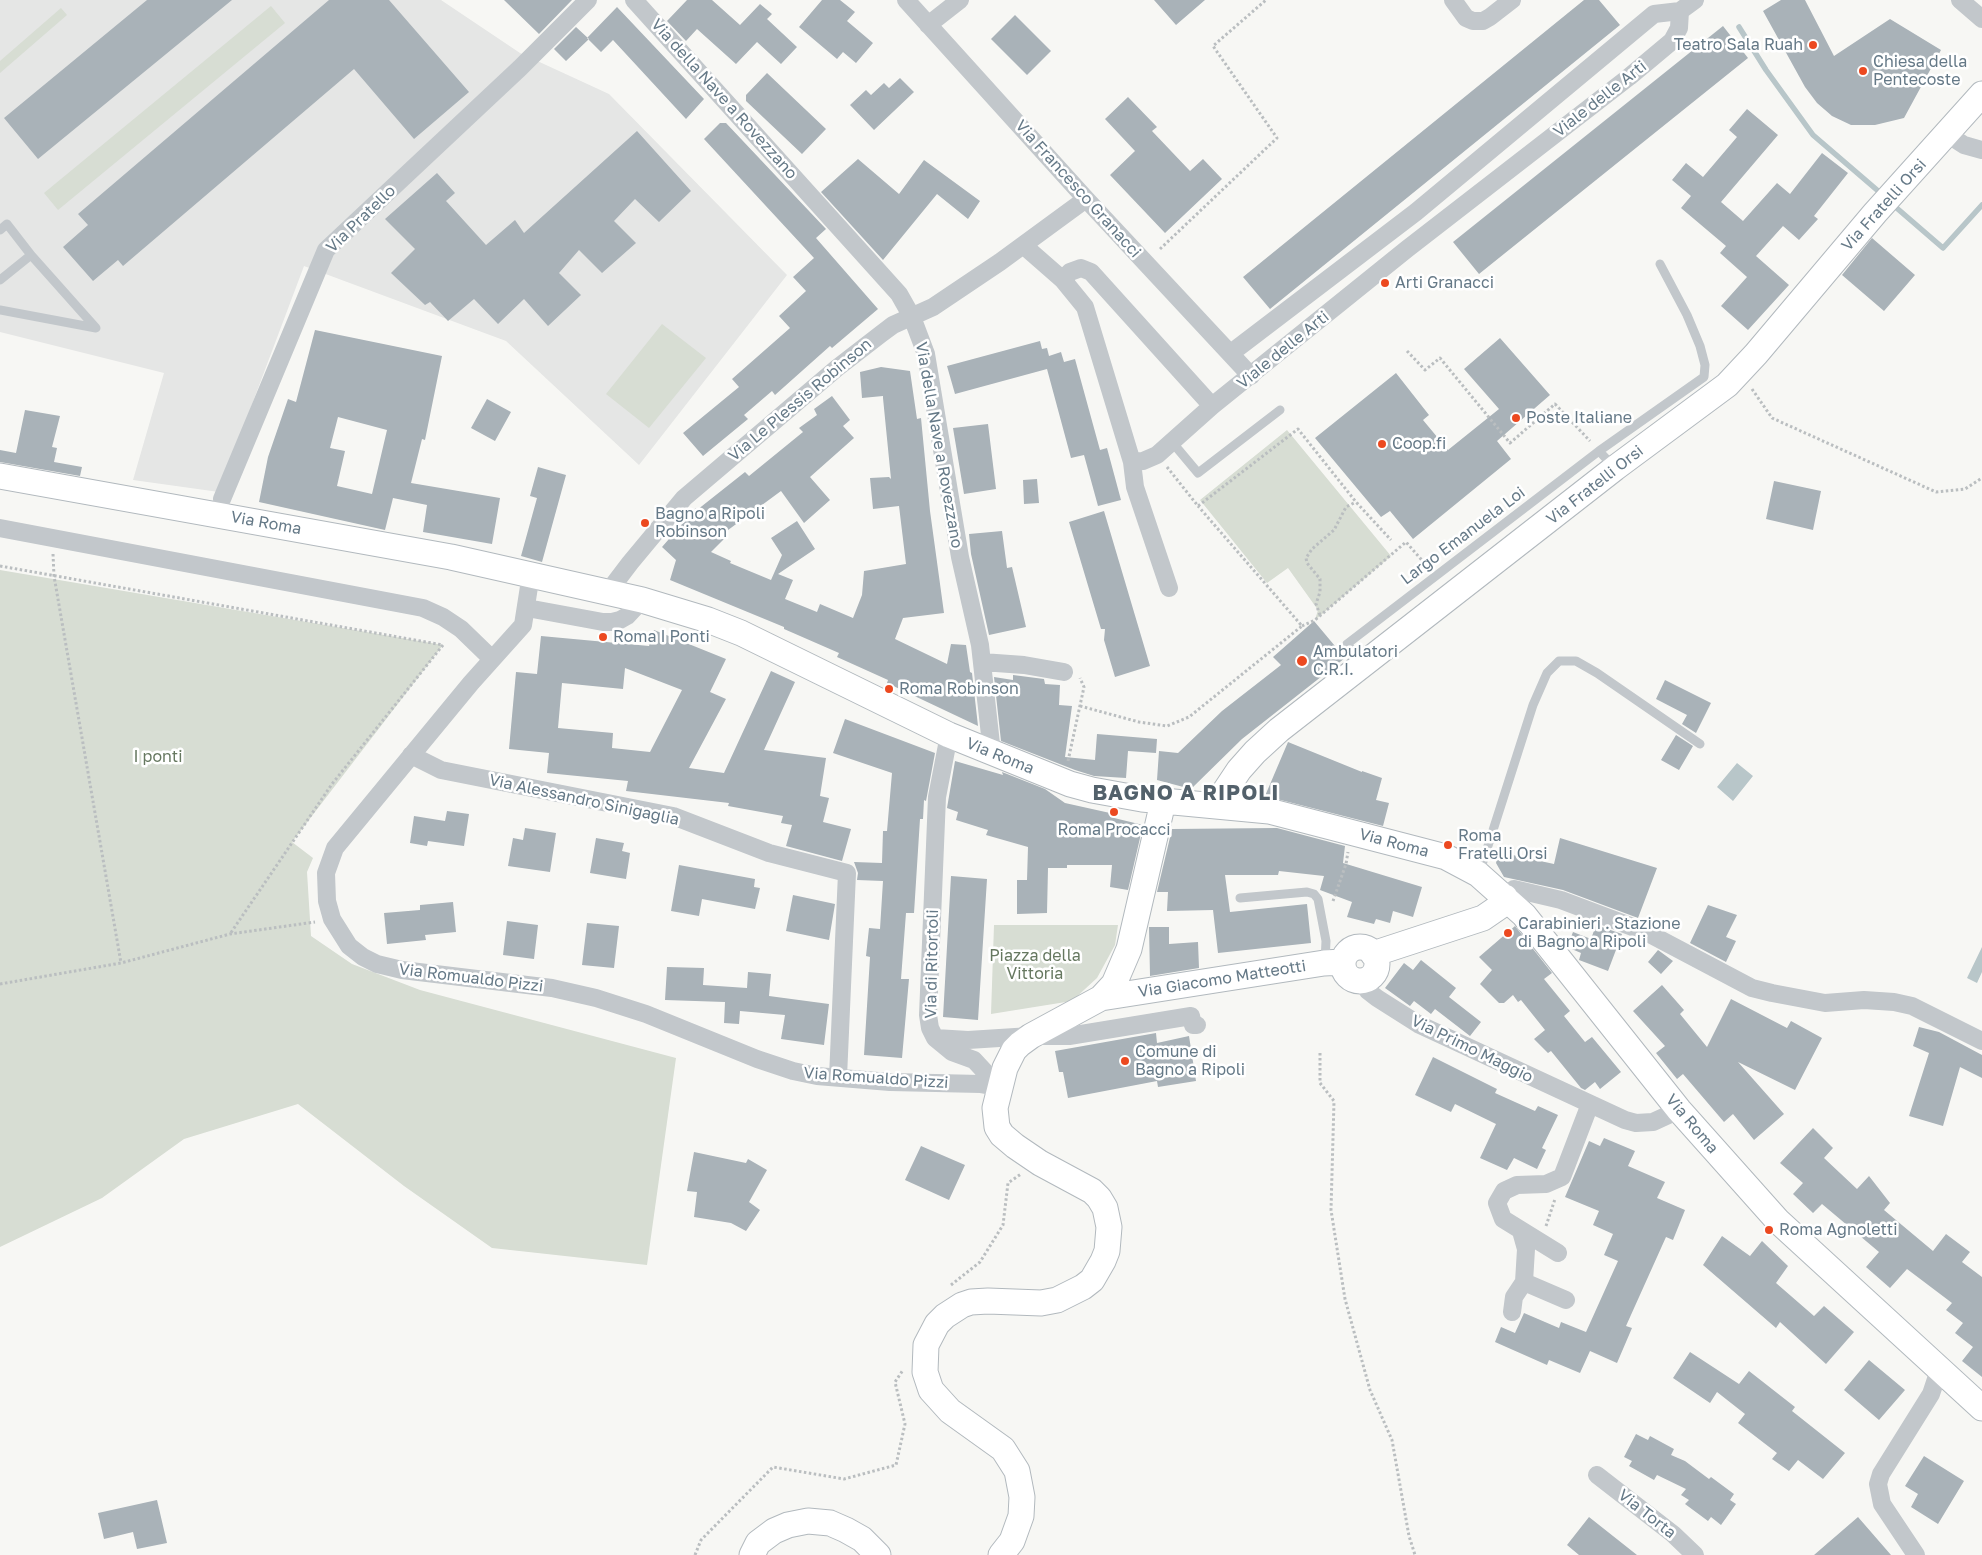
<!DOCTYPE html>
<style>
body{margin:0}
canvas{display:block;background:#f7f7f4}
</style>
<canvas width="1982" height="1555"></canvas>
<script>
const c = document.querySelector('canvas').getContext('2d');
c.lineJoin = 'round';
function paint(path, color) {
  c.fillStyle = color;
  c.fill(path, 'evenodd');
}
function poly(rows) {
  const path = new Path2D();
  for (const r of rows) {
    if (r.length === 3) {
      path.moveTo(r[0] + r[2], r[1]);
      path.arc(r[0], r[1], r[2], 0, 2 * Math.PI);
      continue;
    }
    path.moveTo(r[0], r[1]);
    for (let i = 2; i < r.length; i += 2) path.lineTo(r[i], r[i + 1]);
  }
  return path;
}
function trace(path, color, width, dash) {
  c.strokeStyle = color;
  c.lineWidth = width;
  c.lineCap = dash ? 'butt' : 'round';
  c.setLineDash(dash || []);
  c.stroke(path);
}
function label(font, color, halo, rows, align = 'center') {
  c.font = font + ' "Golos Text",sans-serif';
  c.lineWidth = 5;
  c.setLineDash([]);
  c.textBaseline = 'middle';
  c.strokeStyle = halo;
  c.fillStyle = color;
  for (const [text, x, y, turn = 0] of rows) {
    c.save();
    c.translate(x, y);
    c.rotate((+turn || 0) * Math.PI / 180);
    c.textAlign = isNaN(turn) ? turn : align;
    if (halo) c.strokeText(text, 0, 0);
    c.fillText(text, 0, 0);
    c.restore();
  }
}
paint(poly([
 [0,0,441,0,520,53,609,94,787,275,639,465,506,341,304,266,219,492,133,480,164,373,0,332]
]), '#e5e6e5');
paint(poly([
 [271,6,285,23,58,210,44,193],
 [61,8,67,15,0,73,0,61],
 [662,324,706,358,649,428,606,394],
 [1287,430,1391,556,1315,620,1318,610,1288,568,1267,583,1200,500],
 [0,570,443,645,292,842,313,858,307,872,311,936,352,964,420,990,676,1058,647,1265,492,1248,404,1186,298,1104,184,1139,102,1198,0,1247],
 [994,925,1118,925,1115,945,1097,978,1072,1001,991,1014]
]), '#d7ddd3');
paint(poly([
 [1737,763,1753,776,1733,801,1717,787],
 [1982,947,1982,972,1977,983,1967,978]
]), '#b8c6c9');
trace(poly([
 [1739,27,1766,70,1813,135,1884,196],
 [1892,204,1943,248,1982,205]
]), '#b8c6c9', 5.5);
paint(poly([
 [147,0,232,0,38,159,4,118],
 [329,0,389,0,469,92,414,139,354,69,123,266,118,260,93,281,63,247,88,225,78,214],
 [504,0,572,0,539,34],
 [687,0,712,0,740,25,760,4,772,14,767,19,797,47,781,64,757,42,736,64,697,29,686,41,667,21],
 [822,0,840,0,855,12,847,21,873,43,856,63,843,52,837,59,799,27],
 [1154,0,1205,0,1176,25],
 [1584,0,1599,0,1620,25,1270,309,1243,277],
 [1781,0,1805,0,1834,56,1890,19,1941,50,1904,118,1875,125,1851,125,1832,116,1817,103,1805,87,1763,11],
 [617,7,704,99,686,119,613,40,601,52,587,38],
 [1015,15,1051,51,1027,75,991,39],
 [1723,26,1748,58,1479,274,1453,242],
 [576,27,589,39,566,61,554,49],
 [767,73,826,129,802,154,746,101,746,95],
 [900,78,914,92,874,130,850,105,866,90,871,95,884,83,889,88],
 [1128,97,1157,127,1152,131,1190,171,1203,159,1222,179,1165,233,1110,175,1135,151,1105,119],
 [1747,109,1778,135,1721,202,1743,221,1777,183,1790,194,1822,153,1848,173,1814,216,1818,219,1799,240,1783,226,1756,256,1789,285,1748,330,1721,306,1747,277,1720,253,1726,246,1681,208,1691,196,1672,180,1686,163,1703,177,1737,137,1729,130],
 [720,123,726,123,826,229,816,238,878,309,832,348,830,346,775,395,772,391,744,415,748,419,703,456,683,433,739,387,732,379,790,328,779,316,806,291,793,277,814,258,704,139],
 [637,131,691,191,659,222,635,199,614,221,636,243,602,273,579,250,559,273,581,295,548,326,524,299,498,324,474,299,448,321,430,302,425,305,391,273,415,249,385,219,437,173,455,193,446,201,486,245,515,220,524,233],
 [858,159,899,194,924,160,980,201,968,219,937,194,883,260,821,192],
 [1872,238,1915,275,1884,311,1842,275],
 [315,330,442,356,425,440,422,439,411,483,500,498,492,544,423,532,427,505,393,498,385,530,259,502,268,457,288,399,296,402],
 [338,417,387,430,372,494,337,486,345,451,330,448],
 [1500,338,1550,395,1497,441,1511,459,1413,539,1390,511,1381,517,1315,438,1396,373,1429,415,1423,420,1448,450,1499,409,1464,369],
 [1040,341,1042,349,1047,348,1049,356,1061,352,1064,362,1075,359,1100,450,1107,448,1121,500,1098,506,1084,455,1071,458,1047,369,955,394,947,366],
 [881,367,910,371,917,419,921,418,930,511,944,613,903,618,895,639,947,664,951,644,966,645,970,672,972,673,978,726,887,683,888,680,837,657,839,653,784,629,784,627,670,580,676,560,662,547,696,508,697,510,745,472,749,476,803,432,799,428,817,415,814,409,832,396,850,420,843,426,854,438,810,477,830,500,804,523,781,491,724,533,727,536,711,552,731,561,730,563,771,580,782,555,771,538,797,521,815,549,778,574,793,580,785,599,817,612,820,604,853,618,862,595,864,571,906,564,899,506,873,509,870,478,889,477,891,479,883,398,883,396,862,398,860,372],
 [487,399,511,412,495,441,471,428],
 [25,410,60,416,52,447,57,448,54,462,82,467,80,476,0,462,0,450,16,453],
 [988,424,996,489,964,494,953,428],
 [538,467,566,475,542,562,521,556,537,498,530,496],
 [1037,479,1039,503,1024,504,1023,480],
 [1774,481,1821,491,1813,530,1766,519],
 [1104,511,1150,666,1115,677,1104,640,1105,629,1101,629,1069,522],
 [1002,531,1007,568,1012,567,1026,627,989,635,971,554,969,534],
 [1314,621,1345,658,1242,739,1191,789,1157,780,1159,751,1178,753,1222,711,1281,665,1273,657],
 [654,630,726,659,710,692,726,699,689,768,724,773,771,671,795,682,764,750,826,758,820,796,829,798,823,822,851,829,842,861,786,846,792,825,781,823,783,816,728,806,729,803,626,791,628,781,547,773,549,753,509,749,516,672,537,674,541,636,649,646],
 [625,668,682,690,650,752,612,748,613,733,558,728,562,683,623,689],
 [1013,675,1044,679,1045,684,1060,685,1059,705,1072,706,1065,757,1095,760,1097,734,1157,739,1156,753,1128,751,1126,778,1094,776,1075,770,1001,741,994,677,1013,680],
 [1665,680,1711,703,1696,733,1682,724,1687,715,1656,699],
 [845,719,935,753,926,801,924,800,923,819,920,819,914,913,906,913,901,979,909,979,902,1058,864,1055,870,957,866,956,869,928,880,929,883,881,857,880,858,873,854,862,882,863,883,831,887,831,892,773,833,753],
 [1676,735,1693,746,1679,770,1661,760],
 [1288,742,1362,772,1362,771,1382,778,1376,800,1389,803,1383,826,1265,796],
 [955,761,1003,775,1002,772,1045,789,1065,803,1110,813,1110,817,1143,825,1128,890,1110,887,1112,865,1067,865,1067,868,1048,868,1047,913,1017,914,1017,880,1027,880,1028,847,986,835,988,830,956,820,958,812,947,808],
 [447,811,469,814,464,846,428,841,427,846,410,843,414,816,445,821],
 [525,828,556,833,550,872,508,866,513,838,523,840],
 [1277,828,1345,846,1343,863,1422,887,1413,917,1393,911,1390,923,1376,919,1374,924,1347,917,1352,902,1320,890,1324,876,1279,871,1278,875,1225,875,1230,912,1307,904,1311,943,1218,953,1213,910,1167,911,1168,892,1157,892,1172,829],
 [596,838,624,843,622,851,630,853,626,879,590,873],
 [1560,838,1657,868,1638,918,1563,890,1504,877,1496,863,1499,852,1554,864],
 [679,865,755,879,754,887,760,888,755,909,702,899,699,916,671,911],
 [951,876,987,879,978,1020,943,1017],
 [793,895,835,904,829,940,786,931],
 [453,902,456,932,425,935,426,940,387,944,384,913,420,910,420,905],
 [1708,905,1737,915,1726,937,1736,941,1726,962,1690,943],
 [507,921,538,925,534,959,503,955],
 [587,923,619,926,614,968,582,965],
 [1596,925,1622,934,1608,971,1579,960,1581,953,1567,947,1573,932,1591,939],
 [1515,926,1552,973,1544,979,1570,1011,1564,1016,1585,1042,1592,1037,1621,1072,1600,1089,1595,1082,1585,1090,1581,1088,1551,1051,1548,1053,1534,1039,1545,1030,1521,1000,1518,1002,1513,995,1504,1003,1499,1003,1480,984,1492,970,1479,957],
 [1149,927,1169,927,1169,944,1198,942,1199,968,1150,976],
 [1658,950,1673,961,1661,974,1648,962],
 [1421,960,1456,988,1449,997,1481,1022,1470,1036,1435,1009,1431,1014,1414,1001,1410,1006,1385,988,1404,963,1413,970],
 [667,967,704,968,703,985,747,988,748,972,771,974,769,996,829,1004,824,1045,781,1039,785,1015,740,1011,739,1024,724,1023,725,1002,665,1000],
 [1662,985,1684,1010,1680,1014,1707,1047,1731,999,1787,1028,1791,1021,1822,1038,1795,1090,1738,1062,1784,1114,1754,1140,1733,1114,1724,1122,1683,1074,1677,1079,1656,1053,1665,1046,1633,1011],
 [1919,1027,1939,1032,1982,1055,1982,1078,1960,1067,1943,1126,1909,1116,1929,1053,1913,1046],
 [1156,1033,1157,1043,1189,1036,1196,1081,1158,1087,1157,1081,1068,1098,1063,1072,1059,1072,1055,1051],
 [1433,1057,1497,1089,1495,1093,1535,1111,1538,1106,1558,1115,1542,1148,1546,1150,1537,1169,1514,1158,1507,1170,1480,1158,1496,1124,1455,1104,1451,1112,1415,1095],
 [1813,1128,1833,1148,1824,1158,1857,1189,1869,1176,1890,1203,1884,1210,1933,1251,1946,1234,1970,1252,1962,1262,1982,1277,1982,1377,1962,1361,1973,1347,1955,1333,1963,1323,1946,1310,1952,1303,1907,1269,1890,1288,1866,1267,1879,1252,1822,1204,1813,1213,1793,1194,1803,1183,1780,1163],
 [1604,1138,1635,1151,1628,1166,1665,1182,1657,1198,1685,1210,1673,1240,1666,1237,1626,1326,1632,1328,1617,1363,1590,1351,1580,1373,1549,1360,1547,1365,1495,1342,1501,1327,1515,1333,1524,1313,1559,1328,1561,1322,1586,1332,1618,1261,1604,1255,1613,1234,1593,1225,1599,1211,1565,1197,1589,1141,1600,1146],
 [921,1146,965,1165,949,1200,905,1180],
 [694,1152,746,1163,748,1159,767,1170,749,1202,760,1210,746,1231,731,1223,694,1217,697,1192,687,1191],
 [1722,1236,1750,1256,1762,1241,1788,1266,1776,1283,1814,1316,1824,1306,1854,1332,1826,1364,1780,1322,1776,1328,1703,1265],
 [1690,1352,1739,1384,1749,1371,1795,1407,1792,1411,1845,1453,1823,1479,1798,1460,1789,1471,1772,1459,1777,1453,1738,1423,1745,1414,1717,1392,1710,1403,1673,1378],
 [1869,1360,1905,1390,1879,1420,1844,1390],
 [1636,1434,1648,1440,1650,1436,1674,1449,1671,1455,1685,1461,1709,1479,1711,1477,1734,1494,1730,1500,1736,1504,1721,1525,1711,1517,1708,1521,1685,1504,1689,1500,1681,1495,1686,1489,1657,1475,1654,1480,1629,1466,1632,1461,1624,1457],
 [1924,1456,1964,1481,1938,1524,1911,1507,1918,1494,1905,1486],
 [157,1500,167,1543,137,1549,133,1532,104,1539,98,1513],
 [1589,1517,1637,1555,1579,1555,1567,1545],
 [1858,1517,1891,1555,1814,1555]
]), '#a9b2b8');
const secondary = poly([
 [0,476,451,557,642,600,708,620,741,633,949,735,1070,784,1092,790,1142,799,1269,811,1446,857,1478,874,1524,915,1679,1110,1778,1221,1982,1408],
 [1215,806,1239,770,1255,752,1279,730,1615,468,1727,385,1756,354,1875,213,1982,94],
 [1360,964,17],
 [1373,954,1483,918,1499,907,1505,897],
 [1101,998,1324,963,1343,962],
 [752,1555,758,1543,774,1531,788,1525,808,1521,830,1523,846,1530,862,1539,878,1555],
 [1001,1555,1012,1541,1021,1516,1022,1497,1017,1471,1003,1449,950,1411,931,1390,925,1372,926,1345,937,1324,945,1316,962,1305,971,1302,988,1301,1041,1303,1057,1300,1083,1287,1092,1280,1103,1261,1107,1251,1109,1227,1105,1208,1099,1198,1092,1191,1040,1163,1015,1146,1002,1135,997,1127,995,1108,1005,1068,1014,1050,1020,1044,1031,1036,1101,998,1114,984,1129,949,1163,802]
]);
trace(secondary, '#b2b9be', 27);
trace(poly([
 [1160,249,1277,138,1213,46,1266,0],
 [1407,351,1425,370,1440,358,1510,443,1555,404,1590,441],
 [1752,389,1772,418,1936,492,1965,489,1982,478],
 [1167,467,1198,506,1298,429,1356,502,1391,540],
 [53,554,54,576,121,963],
 [0,566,443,645,332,784,230,934],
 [1320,615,1316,604,1320,592,1320,579,1307,563,1306,558,1312,549,1334,530,1346,507,1356,502],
 [1302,626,1315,620,1406,542,1427,566],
 [1080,706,1139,722,1167,726,1189,717,1302,626,1198,506],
 [1068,761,1084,687,1080,678],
 [1333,901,1346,864,1348,852],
 [0,984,121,963,230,934,315,922],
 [1320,1053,1320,1083,1334,1101,1331,1210,1345,1299,1370,1390,1392,1440,1409,1536,1415,1555],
 [1546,1226,1555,1199],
 [951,1285,980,1262,1003,1225,1008,1183,1021,1174],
 [695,1555,701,1540,773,1467,844,1479,896,1465,905,1424,895,1382,903,1370]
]), '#babec0', 3, [2.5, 2.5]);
trace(poly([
 [0,230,7,224,31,255,96,328,0,310],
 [0,280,31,255],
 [1172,442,1198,473,1280,410],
 [1599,451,1704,377,1705,365,1700,346,1687,315,1660,264],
 [1362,662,1347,644,1599,451,1613,466],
 [1479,874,1533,705,1547,673,1559,661,1576,661,1597,673,1700,744],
 [1240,898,1307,892,1314,894,1318,899,1326,941,1325,962]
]), '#c2c7cb', 9);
trace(poly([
 [634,0,899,294,912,317,926,354,960,557,980,645,992,753],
 [906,0,1086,199,1251,376],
 [1453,0,1466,18,1473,21,1483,21,1490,17,1512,0],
 [1960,0,1982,19],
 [928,25,960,0],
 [1947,134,1964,145,1982,150],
 [1023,245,1063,280,1085,307,1132,462,1135,487,1169,588],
 [1063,280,1070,272,1081,268,1091,272,1212,406],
 [1231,353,1416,212,1654,14,1680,11,1695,0],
 [1132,462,1143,461,1157,455,1212,406,1407,249,1629,77,1672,41,1679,28,1680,11],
 [222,499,326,250,520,68,588,0],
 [0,528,423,608,443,617,461,629,492,659],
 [531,574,523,625,471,683,335,848,326,873,327,901,332,919,349,946,363,957,377,964,402,970,552,988,596,998,646,1014,757,1059,793,1071,817,1076,890,1082,981,1084,999,1087],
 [608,592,630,563,684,498,837,368,881,334,893,325,933,307,1000,262,1086,199],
 [527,608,603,622,612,622,620,620,627,616,642,600],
 [982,662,1024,665,1064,672],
 [949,735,937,797,928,1015,930,1028,935,1038,952,1052,974,1060,999,1087],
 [411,755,441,770,673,816,769,853,847,873,838,1077],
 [1505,897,1514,889,1561,900,1646,932,1752,988,1772,993,1825,1003,1864,1000,1894,1002,1912,1006,1982,1041],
 [1363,981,1368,991,1377,998,1418,1024,1625,1120,1636,1123,1653,1122,1679,1110],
 [935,1038,968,1040,1031,1036,1069,1036,1191,1016,1193,1025,1197,1025],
 [1521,1231,1526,1249,1524,1282,1566,1300],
 [1558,1253,1503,1219,1497,1203,1504,1191,1517,1185,1546,1184,1562,1177,1590,1104],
 [1512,1312,1514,1297,1524,1282],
 [1597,1475,1673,1534,1695,1555],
 [1916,1555,1882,1504,1878,1484,1881,1474,1931,1394,1939,1370]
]), '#c2c7cb', 18);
trace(secondary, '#fff', 25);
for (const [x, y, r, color] of [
 [1813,45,5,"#ec4920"],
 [1863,71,5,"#ec4920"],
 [1385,283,5,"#ec4920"],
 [1516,418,5,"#ec4920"],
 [1382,444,5,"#ec4920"],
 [645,523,5,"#ec4920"],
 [603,637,5,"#ec4920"],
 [1302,661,6,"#ec4920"],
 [889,689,5,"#ec4920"],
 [1114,812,5,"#ec4920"],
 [1448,845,5,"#ec4920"],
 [1508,933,5,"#ec4920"],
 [1125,1061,5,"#ec4920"],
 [1769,1230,5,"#ec4920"]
]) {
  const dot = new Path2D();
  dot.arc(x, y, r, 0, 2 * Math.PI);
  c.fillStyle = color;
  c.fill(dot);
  trace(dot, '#fff', 2);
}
label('16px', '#657987', '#fff', [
 ["Teatro Sala Ruah",1803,45,"right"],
 ["Chiesa della",1873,62],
 ["Pentecoste",1873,80],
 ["Arti Granacci",1395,283],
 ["Poste Italiane",1526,418],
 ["Coop.fi",1392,444],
 ["Bagno a Ripoli",655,514],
 ["Robinson",655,532],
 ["Roma I Ponti",613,637],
 ["Ambulatori",1313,652],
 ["C.R.I.",1313,670],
 ["Roma Robinson",899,689],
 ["Roma Procacci",1114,830,"center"],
 ["Roma",1458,836],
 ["Fratelli Orsi",1458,854],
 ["Carabinieri . Stazione",1518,924],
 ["di Bagno a Ripoli",1518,942],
 ["Comune di",1135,1052],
 ["Bagno a Ripoli",1135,1070],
 ["Roma Agnoletti",1779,1230]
], 'left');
label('16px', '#657987', '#fff', [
 ["Via della Nave a Rovezzano",724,99,48],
 ["Viale delle Arti",1600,99,-38],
 ["Via Francesco Granacci",1078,189,48],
 ["Via Fratelli Orsi",1884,205,-48],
 ["Via Pratello",361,219,-44],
 ["Viale delle Arti",1283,350,-39],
 ["Via Le Plessis Robinson",800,400,-40],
 ["Via della Nave a Rovezzano",939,445,80],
 ["Via Fratelli Orsi",1595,485,-38],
 ["Via Roma",266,523,10],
 ["Largo Emanuela Loi",1463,536,-37],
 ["Via Roma",1000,756,22],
 ["Via Alessandro Sinigaglia",584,800,12],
 ["Via Roma",1394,843,15],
 ["Via di Ritortoli",932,964,-89],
 ["Via Romualdo Pizzi",471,978,7],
 ["Via Giacomo Matteotti",1222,979,-9],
 ["Via Primo Maggio",1472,1049,26],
 ["Via Romualdo Pizzi",876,1078,4],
 ["Via Roma",1692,1124,50],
 ["Via Torta",1647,1514,38]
]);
label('16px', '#667860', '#fff', [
 ["I ponti",158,757],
 ["Piazza della",1035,956],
 ["Vittoria",1035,974]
]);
c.letterSpacing = '1px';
label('bold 21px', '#53616b', '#fff', [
 ["BAGNO A RIPOLI",1186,793]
]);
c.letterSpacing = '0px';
</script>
